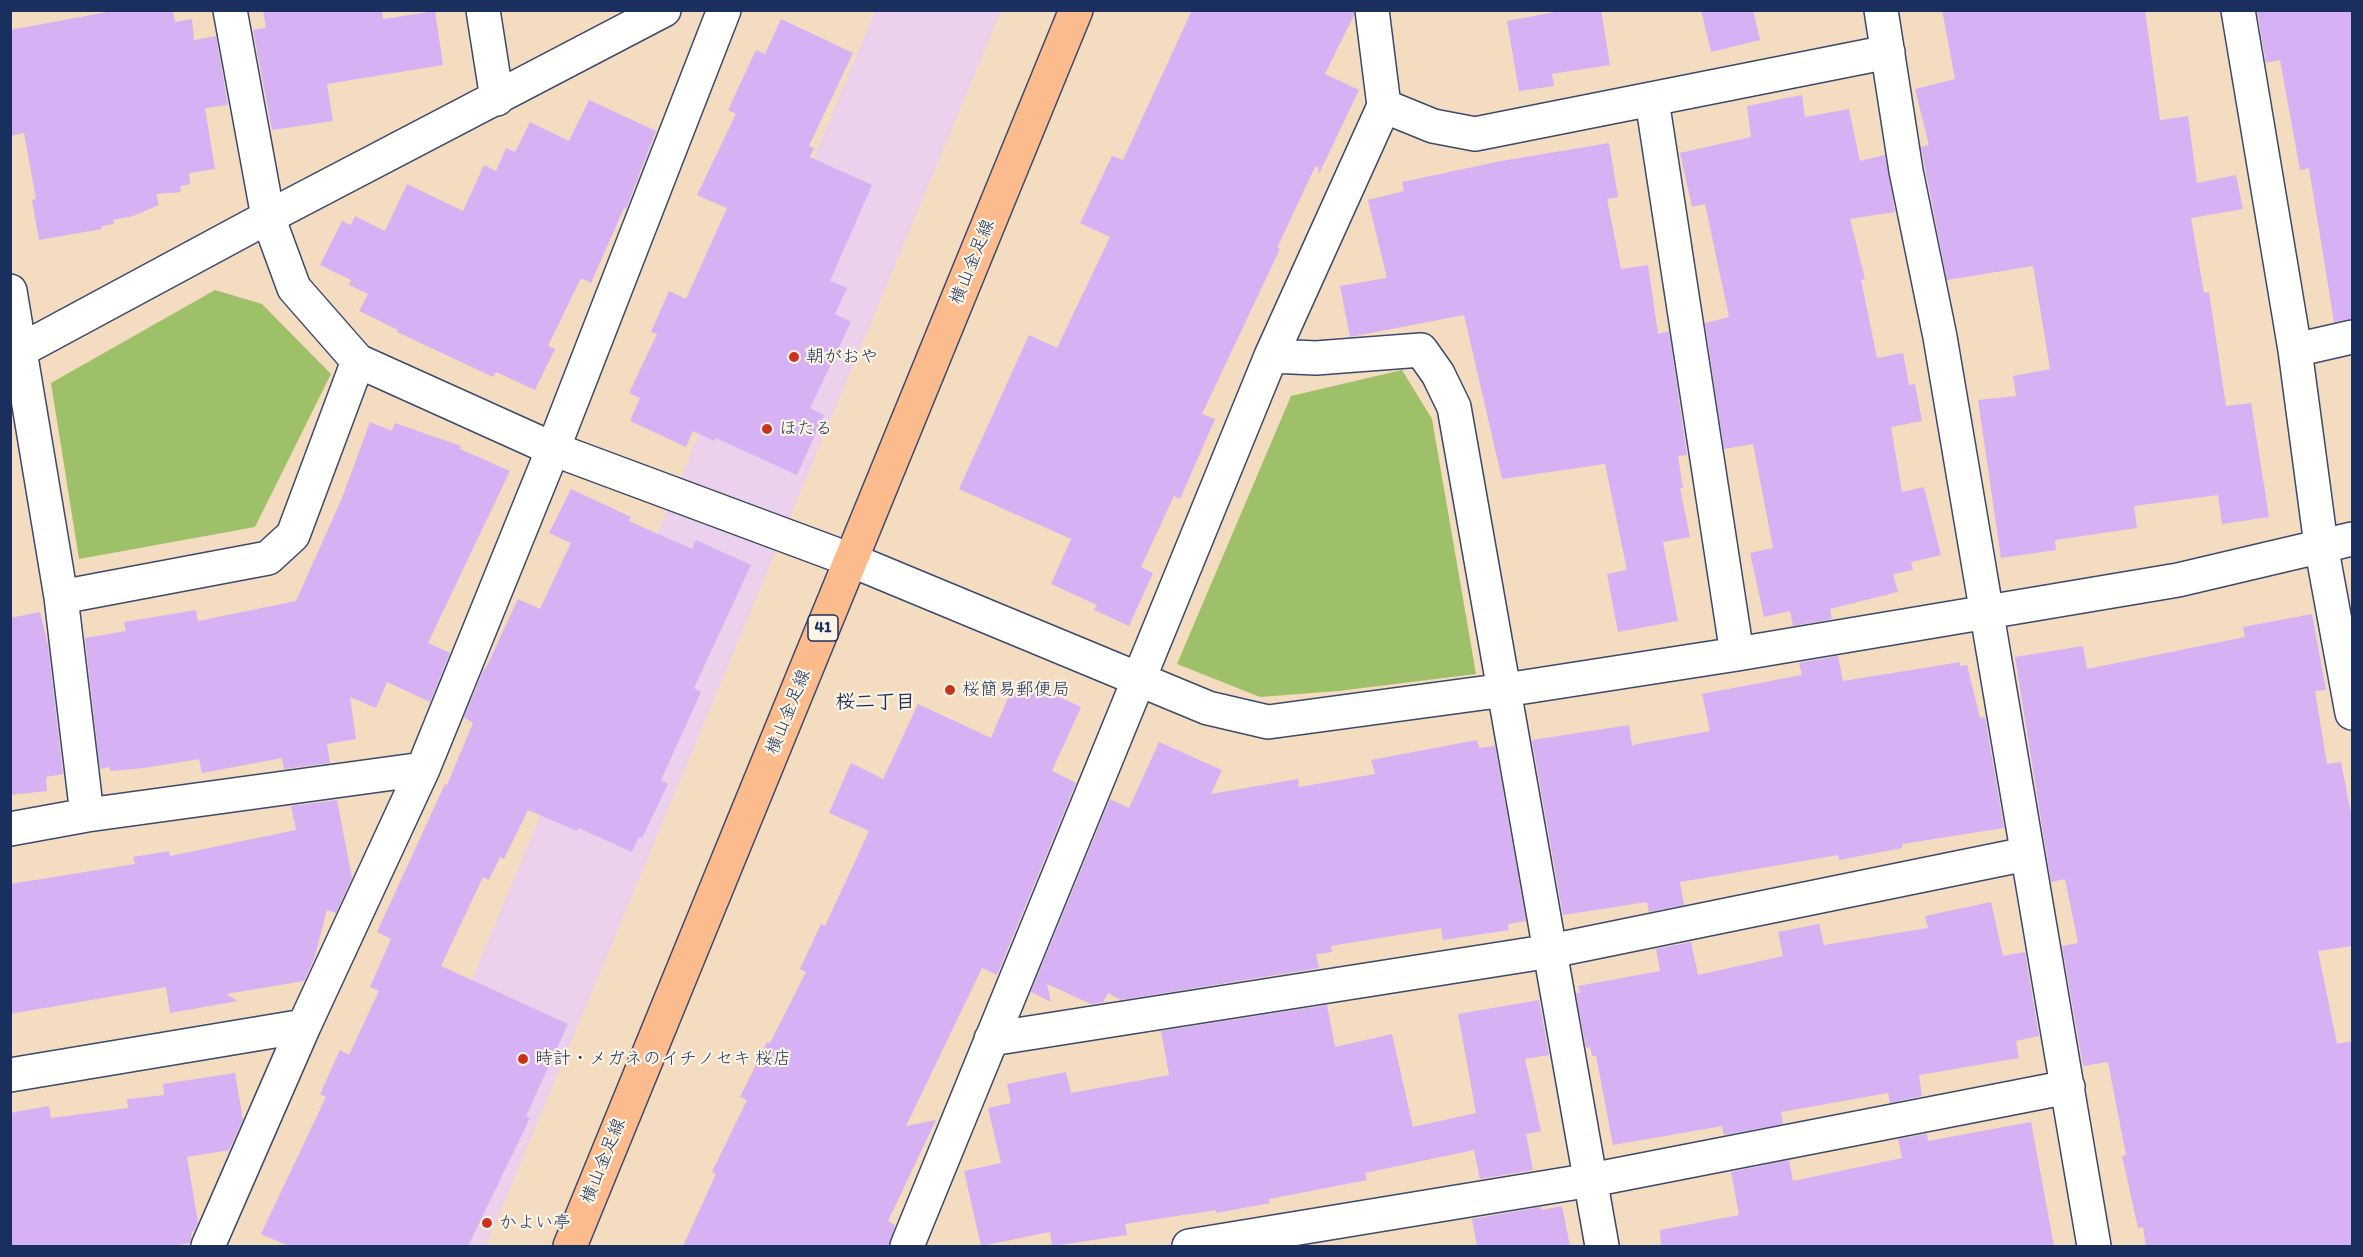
<!DOCTYPE html>
<meta charset="utf-8">
<style>
body{margin:0}
#map{position:relative;width:2363px;height:1257px;overflow:hidden;background:#f4dcc0;font-family:Itim,sans-serif}
canvas{display:block}
.frame{position:absolute;inset:0;border:12px solid #1b2f5e;pointer-events:none}
</style>
<div id="map">
<canvas width="2363" height="1257"></canvas>
<div class="frame"></div>
</div>
<script>
const c = document.querySelector('canvas').getContext('2d');
c.lineJoin = 'round';
function paint(path, color) {
  c.fillStyle = color;
  c.fill(path, 'evenodd');
}
function poly(rows) {
  const path = new Path2D();
  for (const r of rows) {
    path.moveTo(r[0], r[1]);
    for (let i = 2; i < r.length; i += 2) path.lineTo(r[i], r[i + 1]);
  }
  return path;
}
function trace(path, color, width, dash) {
  c.strokeStyle = color;
  c.lineWidth = width;
  c.lineCap = dash ? 'butt' : 'round';
  c.setLineDash(dash || []);
  c.stroke(path);
}
function label(font, color, halo, rows, align = 'center') {
  c.font = font + ' Itim,"Klee One",sans-serif';
  c.lineWidth = 4.5;
  c.setLineDash([]);
  c.textBaseline = 'middle';
  c.strokeStyle = halo;
  c.fillStyle = color;
  for (const [text, x, y, turn = 0] of rows) {
    c.save();
    c.translate(x, y);
    c.rotate((+turn || 0) * Math.PI / 180);
    c.textAlign = isNaN(turn) ? turn : align;
    if (halo) c.strokeText(text, 0, 0);
    c.fillText(text, 0, 0);
    c.restore();
  }
}
paint(poly([
 [875,11,1001,11,486,1246,361,1246]
]), '#ebd1eb');
paint(poly([
 [215,290,262,304,331,374,255,527,79,559,51,383],
 [1402,370,1432,419,1476,674,1338,691,1260,697,1177,664,1291,396]
]), '#9ec069');
paint(poly([
 [118,10,173,10,175,22,192,19,194,40,216,36,228,105,205,108,215,169,189,173,190,184,180,186,181,192,156,194,159,205,133,216,113,220,114,224,101,226,102,229,39,240,32,200,36,199,24,133,10,136,10,30],
 [263,10,382,10,383,19,435,11,443,65,327,84,333,121,272,130,253,30,266,28],
 [1192,10,1354,10,1354,15,1325,74,1359,90,1319,174,1318,167,1315,167,1277,248,1280,249,1202,414,1215,419,1180,499,1174,496,1141,567,1153,573,1129,626,1094,610,1097,605,1051,584,1071,539,959,489,1029,335,1057,348,1110,237,1080,223,1112,156,1123,160],
 [1566,10,1601,10,1610,65,1552,74,1554,86,1519,91,1507,21],
 [1701,10,1753,10,1760,40,1711,52],
 [1942,10,2145,10,2160,120,2188,116,2197,183,2236,175,2243,209,2191,218,2204,293,2209,292,2226,406,2251,403,2269,517,2222,524,2218,495,2134,506,2137,528,2055,540,2056,550,2001,558,1978,400,2016,396,2013,376,2050,369,2033,266,1947,280,1921,147,1929,145,1915,89,1955,79],
 [2257,10,2352,10,2352,319,2334,322,2309,168,2300,170,2280,60,2266,63],
 [781,19,853,53,809,146,814,148,810,157,872,185,830,281,847,288,835,314,851,322,810,408,824,415,797,475,716,438,714,441,693,431,686,447,630,421,640,398,629,393,657,334,651,332,669,291,686,299,727,208,697,195,736,114,728,110,756,50,765,54],
 [1802,95,1805,117,1849,109,1860,161,1885,155,1895,212,1850,219,1865,279,1861,280,1877,358,1903,353,1909,385,1915,384,1922,421,1891,427,1902,492,1924,487,1941,555,1911,562,1913,570,1893,574,1898,592,1830,609,1832,619,1793,626,1790,611,1764,617,1750,553,1773,548,1753,444,1724,449,1705,323,1729,317,1705,204,1692,207,1680,153,1751,137,1747,106],
 [589,100,656,131,626,209,624,208,591,283,581,278,548,346,555,349,535,390,496,372,493,377,397,332,398,330,359,311,368,294,349,285,351,280,320,265,342,221,351,225,355,216,385,231,407,184,463,211,484,165,496,171,506,148,515,152,530,122,569,141],
 [1609,143,1618,197,1607,199,1621,269,1648,265,1658,334,1669,331,1687,455,1678,456,1683,488,1680,488,1690,537,1663,542,1678,621,1618,632,1607,574,1627,570,1605,464,1502,479,1464,315,1350,337,1340,286,1387,278,1368,200,1404,191,1402,182,1501,161],
 [370,422,392,431,395,423,461,446,460,449,510,471,428,643,450,653,430,702,387,682,376,708,350,697,356,739,327,744,330,763,284,769,282,758,202,773,199,759,144,768,110,771,110,767,100,769,85,638,126,631,124,622,196,610,198,621,296,601,342,498],
 [571,489,631,517,629,521,692,549,696,540,751,565,694,688,701,692,661,780,668,784,642,838,639,837,632,852,579,828,577,831,528,810,504,859,500,857,489,880,483,877,441,966,568,1024,526,1116,530,1118,468,1246,289,1246,261,1234,326,1097,320,1094,340,1050,349,1055,379,991,370,987,391,939,377,932,445,784,447,785,473,723,464,717,484,669,485,670,518,599,540,609,571,543,549,533],
 [40,612,48,645,63,774,46,777,47,791,10,795,10,618],
 [2312,614,2326,690,2315,691,2327,764,2341,762,2352,819,2352,946,2318,951,2337,1044,2352,1041,2352,1246,2146,1246,2143,1227,2138,1228,2122,1156,2126,1155,2108,1062,2083,1066,2062,946,2078,943,2065,879,2051,882,2015,657,2083,646,2087,669,2245,637,2243,627],
 [1838,656,1843,681,1960,662,1960,666,1967,665,1980,718,1985,717,2004,828,1902,844,1902,848,1839,860,1838,855,1680,882,1684,905,1649,912,1647,902,1563,915,1532,740,1629,725,1632,745,1710,731,1702,694,1802,675,1799,663],
 [1030,684,1081,707,1052,771,1076,783,997,975,982,968,906,1126,936,1120,888,1221,895,1225,889,1246,683,1246,716,1174,712,1172,747,1100,740,1097,767,1042,770,1043,806,972,800,969,821,924,825,926,869,831,829,813,851,763,883,779,918,704,991,738,1011,691,1024,698],
 [1477,740,1479,748,1495,746,1526,921,1508,924,1509,930,1443,940,1441,928,1331,946,1332,952,1316,954,1319,968,1121,1000,1108,993,1103,1002,1091,1004,1047,984,1051,1002,1031,992,1110,799,1129,808,1159,742,1222,770,1211,794,1298,779,1299,787,1375,774,1371,760],
 [337,800,352,878,336,913,327,910,314,959,304,981,226,994,238,1001,170,1013,166,987,10,1014,10,884,135,864,133,857,169,851,170,856,296,830,291,806],
 [1991,902,2003,956,2025,952,2039,1036,2016,1041,2019,1058,1919,1075,1922,1096,1890,1103,1888,1093,1781,1112,1783,1124,1724,1135,1722,1126,1613,1145,1596,1056,1592,1056,1590,1047,1586,1048,1576,993,1580,993,1578,986,1660,971,1656,949,1691,942,1698,975,1783,956,1778,932,1819,924,1824,945,1928,928,1925,916],
 [1539,1000,1549,1055,1525,1059,1541,1131,1526,1134,1533,1170,1480,1179,1474,1150,1365,1173,1367,1180,1269,1199,1270,1203,1216,1213,1216,1210,1125,1224,1127,1235,1052,1246,1050,1232,981,1246,964,1171,1001,1163,988,1108,1011,1103,1007,1084,1066,1072,1071,1093,1169,1075,1161,1031,1327,1005,1335,1047,1392,1034,1413,1127,1476,1113,1458,1014],
 [235,1073,243,1120,229,1150,187,1157,198,1222,194,1231,192,1232,190,1243,171,1246,10,1246,10,1113,49,1106,51,1118,128,1108,127,1099,164,1095,163,1084],
 [2031,1122,2054,1246,1661,1246,1660,1230,1739,1215,1731,1172,1789,1160,1793,1181,1902,1158,1898,1139,1927,1134,1928,1141],
 [1562,1206,1570,1246,1477,1246,1472,1219,1541,1207,1541,1210]
]), '#d6b1f4');
const street = poly([
 [230,10,268,217,294,288,358,361,553,449,851,560,1208,708,1268,722,1505,690,1737,654,2178,580,2352,539],
 [483,10,497,99],
 [1881,10,1906,171,1940,337,2094,1246],
 [2238,10,2295,350,2321,545,2352,713],
 [1652,100,1737,654],
 [1384,106,1433,126,1475,134,1888,52],
 [10,291,61,597,87,815],
 [2295,350,2352,337],
 [10,356,268,217,664,10],
 [1271,356,1316,358,1421,350,1438,374,1454,407,1602,1246],
 [61,597,268,558,293,535,358,361],
 [10,829,87,815,423,769],
 [991,1039,1551,951,2026,854],
 [10,1075,304,1026],
 [208,1246,304,1026,423,769,553,449,724,10],
 [907,1246,1271,356,1384,106,1372,10],
 [1189,1246,1591,1180,2068,1087]
]);
const primary = poly([
 [570,1246,1076,10]
]);
trace(street, '#3c496d', 36);
trace(primary, '#3c496d', 36);
trace(street, '#fff', 33);
trace(primary, '#fbbb8d', 33);
for (const [x, y, r, color] of [
 [794,357,6,"#c8321e"],
 [767,429,6,"#c8321e"],
 [950,690,6,"#c8321e"],
 [523,1059,6,"#c8321e"],
 [487,1223,6,"#c8321e"]
]) {
  const dot = new Path2D();
  dot.arc(x, y, r, 0, 2 * Math.PI);
  c.fillStyle = color;
  c.fill(dot);
  trace(dot, '#fcf5e5', 2);
}
for (const [x, y, w] of [
 [823,628,30]
]) {
  const box = new Path2D();
  box.roundRect(x - w / 2, y - 13, w, 26, 4.5);
  c.fillStyle = '#fcf5e5';
  c.fill(box);
  trace(box, '#1b2f5e', 1.5);
}
label('bold 16px', '#1b2f5e', null, [
 ["41",823,628]
]);
label('18px', '#1b2f5e', '#fcf5e5', [
 ["横山金足線",973,262,-68],
 ["横山金足線",789,712,-68],
 ["横山金足線",604,1161,-68]
]);
label('18px', '#1b2f5e', '#fcf5e5', [
 ["朝がおや",806,357],
 ["ほたる",779,429],
 ["桜簡易郵便局",962,690],
 ["時計・メガネのイチノセキ 桜店",535,1059],
 ["かよい亭",499,1223]
], 'left');
label('bold 20px', '#1b2f5e', '#fcf5e5', [
 ["桜二丁目",875,703]
]);
</script>
